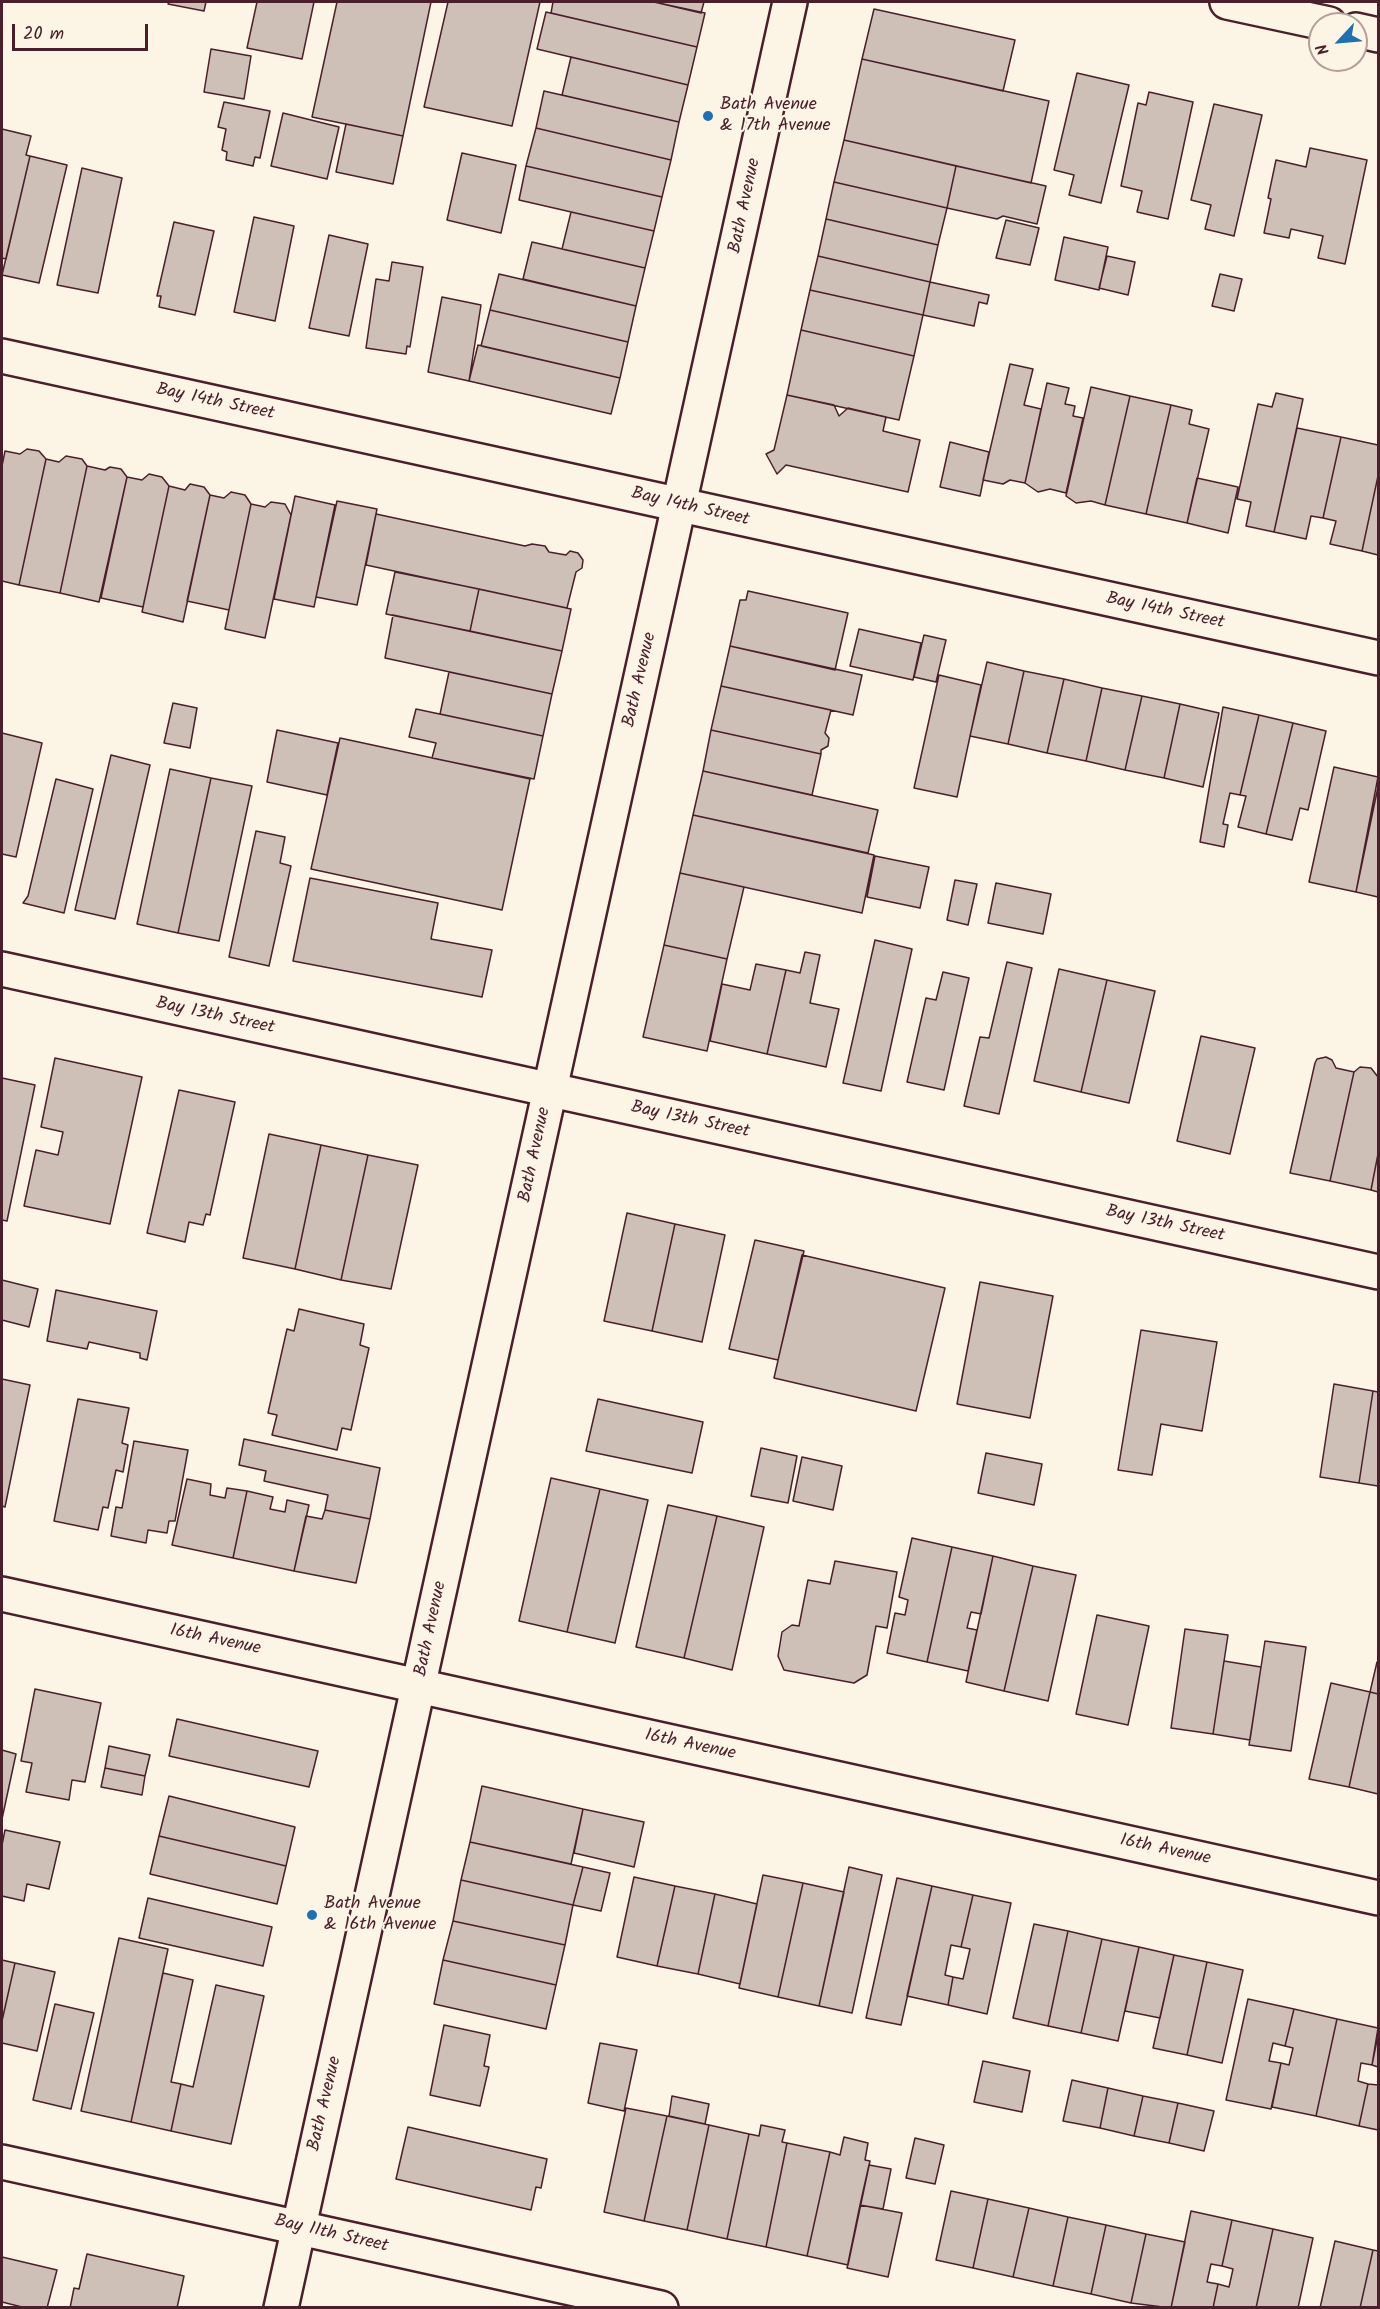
<!DOCTYPE html>
<style>
body{margin:0}
#map{position:relative;width:1380px;height:2309px;overflow:hidden;background:#fcf5e5;font-family:Kalam,sans-serif}
canvas{display:block}
.frame{position:absolute;inset:0;border:3px solid #4a1f2b;pointer-events:none}
.north{position:absolute;left:1308px;top:12px;width:60px;height:60px;box-sizing:border-box;background:#fcf5e5;border:2px solid #b59f9b;border-radius:50%;rotate:244deg;font-size:16px;font-weight:700;line-height:24px;text-align:center;color:#4a1f2b}
.north::after{content:'';display:block;margin:auto;width:21px;height:27px;background:#1f6fb2;clip-path:polygon(50% 0,100% 100%,50% 72%,0 100%)}
.scale{position:absolute;left:12px;top:24px;width:136px;height:27px;box-sizing:border-box;border:3px solid #4a1f2b;border-top:0;padding-left:8px;font-size:18px;line-height:21px;white-space:nowrap;color:#4a1f2b;-webkit-text-stroke:4px #fcf5e5;paint-order:stroke}
</style>
<div id="map">
<canvas width="1380" height="2309"></canvas>
<div class="frame"></div>
<div class="north">N</div>
<div class="scale">20 m</div>
</div>
<script>
const c = document.querySelector('canvas').getContext('2d');
c.lineJoin = 'round';
function paint(path, color) {
  c.fillStyle = color;
  c.fill(path, 'evenodd');
}
function poly(rows) {
  const path = new Path2D();
  for (const r of rows) {
    path.moveTo(r[0], r[1]);
    for (let i = 2; i < r.length; i += 2) path.lineTo(r[i], r[i + 1]);
  }
  return path;
}
function trace(path, color, width, dash) {
  c.strokeStyle = color;
  c.lineWidth = width;
  c.lineCap = dash ? 'butt' : 'round';
  c.setLineDash(dash || []);
  c.stroke(path);
}
function label(font, color, halo, rows, align = 'center') {
  c.font = font + ' Kalam,sans-serif';
  c.lineWidth = 4.5;
  c.setLineDash([]);
  c.textBaseline = 'middle';
  c.strokeStyle = halo;
  c.fillStyle = color;
  for (const [text, x, y, turn = 0] of rows) {
    c.save();
    c.translate(x, y);
    c.rotate((+turn || 0) * Math.PI / 180);
    c.textAlign = isNaN(turn) ? turn : align;
    if (halo) c.strokeText(text, 0, 0);
    c.fillText(text, 0, 0);
    c.restore();
  }
}
const building = poly([
 [169,2,206,2,204,11,168,4,169,2],
 [257,2,314,2,302,59,247,48,257,2],
 [337,2,431,2,403,136,312,117,337,2],
 [448,2,540,2,512,126,424,107,448,2],
 [553,2,654,2,705,13,697,47,551,13,553,2],
 [654,2,704,2,701,13,654,2],
 [874,9,1015,40,1003,91,862,59,874,9],
 [546,12,697,47,688,85,537,49,546,12],
 [211,49,251,56,244,99,204,92,211,49],
 [571,57,688,85,679,122,562,95,571,57],
 [862,59,1049,101,1031,183,844,140,862,59],
 [1077,73,1129,85,1101,203,1069,195,1074,175,1054,170,1077,73],
 [544,91,679,122,671,160,536,128,544,91],
 [1149,92,1193,102,1168,219,1137,212,1142,191,1121,186,1138,103,1146,105,1149,92],
 [224,102,270,111,260,158,255,157,253,166,226,160,227,152,222,150,226,129,218,127,224,102],
 [1214,104,1262,115,1234,236,1205,229,1211,205,1191,200,1214,104],
 [283,113,339,127,327,179,271,166,283,113],
 [346,124,403,136,393,184,336,172,346,124],
 [536,128,671,160,662,197,526,166,536,128],
 [2,129,31,136,26,155,30,156,6,259,2,258,2,129],
 [844,140,956,166,947,208,834,182,844,140],
 [1310,148,1367,160,1345,264,1318,258,1323,236,1291,229,1289,238,1264,233,1271,199,1268,198,1276,160,1306,167,1310,148],
 [462,153,516,165,501,233,447,220,462,153],
 [30,156,67,165,39,283,2,275,30,156],
 [526,166,662,197,654,231,519,200,526,166],
 [956,166,1046,186,1037,224,1003,216,997,219,947,208,956,166],
 [82,168,122,178,98,293,57,285,82,168],
 [834,182,947,208,938,245,826,219,834,182],
 [571,212,654,231,645,268,562,249,571,212],
 [254,217,294,226,275,321,234,312,254,217],
 [826,219,938,245,930,282,818,256,826,219],
 [1006,220,1039,228,1030,265,996,258,1006,220],
 [174,222,214,231,195,315,159,307,161,296,157,296,174,222],
 [329,235,368,244,349,336,309,328,329,235],
 [1064,237,1108,247,1099,290,1055,280,1064,237],
 [532,242,645,268,636,306,523,279,532,242],
 [818,256,930,282,923,315,810,290,818,256],
 [1107,256,1135,262,1128,295,1099,288,1107,256],
 [392,262,423,267,410,347,407,346,406,354,366,348,376,279,389,281,392,262],
 [499,274,636,306,628,342,490,310,499,274],
 [1220,274,1242,279,1234,311,1212,306,1220,274],
 [930,282,989,295,987,304,979,302,974,326,923,315,930,282],
 [810,290,923,315,914,356,801,330,810,290],
 [442,297,481,305,469,381,428,372,442,297],
 [490,310,628,342,620,378,481,346,490,310],
 [801,330,914,356,899,420,787,395,801,330],
 [478,345,620,378,611,414,469,381,478,345],
 [1010,364,1033,369,1024,405,1041,409,1025,483,1010,480,1003,484,983,480,1010,364],
 [1047,383,1069,388,1065,404,1075,406,1073,416,1083,418,1066,493,1050,489,1038,492,1025,483,1047,383],
 [1091,387,1130,396,1105,505,1091,501,1076,503,1066,496,1091,387],
 [1276,393,1303,399,1274,532,1246,526,1251,502,1237,499,1258,404,1272,407,1276,393],
 [787,395,834,405,839,416,848,408,886,417,883,431,920,440,908,492,786,465,777,474,766,454,774,450,787,395],
 [1130,396,1171,405,1146,514,1105,505,1130,396],
 [1171,405,1192,410,1189,424,1209,429,1187,523,1146,514,1171,405],
 [1297,428,1341,437,1323,518,1311,516,1306,539,1274,532,1297,428],
 [1341,437,1378,445,1378,476,1362,551,1330,544,1336,521,1323,518,1341,437],
 [950,442,989,452,980,496,940,487,950,442],
 [27,449,39,451,46,459,19,585,2,581,2,466,5,451,20,454,27,449],
 [66,456,82,459,87,466,60,593,19,585,46,459,59,462,66,456],
 [87,466,105,470,110,467,121,469,127,477,99,602,60,593,87,466],
 [149,474,162,477,169,486,143,607,101,598,127,477,142,480,149,474],
 [1378,476,1378,555,1362,551,1378,476],
 [1197,478,1238,487,1228,533,1187,523,1197,478],
 [190,484,204,487,210,495,183,622,142,612,169,486,185,490,190,484],
 [231,492,245,495,251,504,229,610,187,601,210,495,224,498,231,492],
 [295,496,335,505,314,607,274,599,295,496],
 [337,501,377,509,357,605,316,597,337,501],
 [271,502,285,504,291,515,265,638,225,629,251,504,265,507,271,502],
 [376,514,525,546,532,544,545,546,549,552,566,555,570,551,578,553,583,560,582,568,576,572,567,608,366,565,376,514],
 [395,572,479,589,470,631,386,614,395,572],
 [479,589,571,609,562,651,470,631,479,589],
 [748,591,848,613,835,670,730,646,740,600,746,600,748,591],
 [393,615,562,651,552,694,385,658,393,615],
 [859,629,921,643,913,680,850,666,859,629],
 [924,635,946,640,936,682,914,677,924,635],
 [730,646,862,675,853,715,721,686,730,646],
 [987,662,1024,671,1008,744,970,736,987,662],
 [1024,671,1064,679,1047,753,1008,744,1024,671],
 [449,672,552,694,543,736,440,714,449,672],
 [939,675,981,685,957,797,914,788,939,675],
 [1064,679,1102,688,1086,761,1047,753,1064,679],
 [721,686,831,710,825,733,829,738,828,746,821,750,821,754,711,730,721,686],
 [1102,688,1142,696,1125,770,1086,761,1102,688],
 [1142,696,1180,704,1164,778,1125,770,1142,696],
 [173,703,197,708,190,748,164,743,173,703],
 [1180,704,1219,713,1203,787,1164,778,1180,704],
 [1223,707,1259,715,1240,795,1230,793,1223,824,1228,825,1224,847,1200,842,1223,707],
 [416,709,543,736,534,779,432,758,436,743,409,737,416,709],
 [1259,715,1293,723,1266,834,1238,827,1246,796,1240,795,1259,715],
 [1293,723,1326,731,1308,810,1300,808,1292,840,1266,834,1293,723],
 [277,730,338,743,327,795,267,782,277,730],
 [711,730,821,754,812,795,703,771,711,730],
 [2,733,42,743,16,857,2,854,2,733],
 [340,738,530,779,502,910,311,869,340,738],
 [111,755,150,765,115,919,75,910,111,755],
 [1334,767,1378,777,1356,892,1309,882,1334,767],
 [170,769,211,778,178,933,137,924,170,769],
 [703,771,878,810,868,853,693,815,703,771],
 [211,778,252,786,219,941,178,933,211,778],
 [56,779,93,789,64,913,23,903,28,896,56,779],
 [1378,787,1378,897,1356,892,1378,787],
 [693,815,874,855,862,913,680,873,693,815],
 [256,831,285,837,280,863,291,866,269,966,229,957,256,831],
 [875,856,929,867,920,908,867,897,875,856],
 [680,873,744,887,727,959,664,945,680,873],
 [310,878,438,903,431,939,492,950,482,997,293,961,310,878],
 [955,880,977,884,968,925,947,920,955,880],
 [996,883,1051,894,1043,934,988,923,996,883],
 [875,940,912,949,881,1091,843,1083,875,940],
 [664,945,727,959,707,1051,643,1037,664,945],
 [805,952,820,955,810,1003,839,1009,826,1067,767,1054,786,970,800,973,805,952],
 [1007,962,1032,968,999,1114,964,1106,980,1037,989,1038,1007,962],
 [756,964,786,970,767,1054,710,1041,722,984,750,990,756,964],
 [1059,969,1107,980,1081,1092,1034,1081,1059,969],
 [943,972,969,978,944,1090,907,1082,926,998,936,1000,943,972],
 [1107,980,1155,991,1129,1103,1081,1092,1107,980],
 [1201,1036,1255,1048,1230,1154,1177,1141,1201,1036],
 [1326,1057,1332,1060,1336,1068,1354,1072,1330,1181,1290,1173,1315,1063,1317,1059,1326,1057],
 [55,1058,142,1077,110,1224,24,1206,36,1150,58,1155,63,1132,41,1127,55,1058],
 [1360,1067,1371,1068,1378,1077,1378,1154,1371,1190,1330,1181,1354,1072,1360,1067],
 [2,1078,35,1085,7,1221,2,1220,2,1078],
 [179,1090,235,1102,210,1215,206,1214,203,1225,189,1222,185,1242,147,1233,179,1090],
 [269,1134,321,1145,295,1269,243,1258,269,1134],
 [321,1145,368,1155,341,1280,295,1269,321,1145],
 [1378,1154,1378,1192,1371,1190,1378,1154],
 [368,1155,418,1165,391,1289,341,1280,368,1155],
 [627,1213,675,1224,652,1331,604,1321,627,1213],
 [675,1224,725,1235,702,1342,652,1331,675,1224],
 [755,1240,804,1251,778,1360,729,1349,755,1240],
 [802,1255,945,1288,916,1411,774,1378,802,1255],
 [2,1280,38,1289,29,1327,2,1320,2,1280],
 [980,1282,1053,1296,1030,1418,957,1404,980,1282],
 [56,1290,157,1311,147,1360,140,1358,140,1353,89,1342,87,1349,47,1341,56,1290],
 [299,1309,364,1324,360,1345,369,1348,351,1430,342,1428,337,1450,272,1435,277,1415,268,1413,287,1329,294,1331,299,1309],
 [1141,1330,1217,1342,1202,1431,1161,1424,1152,1475,1118,1470,1141,1330],
 [2,1379,30,1385,5,1507,2,1506,2,1379],
 [1334,1384,1373,1391,1359,1483,1320,1477,1334,1384],
 [1373,1391,1378,1392,1378,1486,1359,1483,1373,1391],
 [78,1399,129,1408,122,1443,128,1445,123,1472,116,1470,108,1508,103,1507,98,1530,54,1521,78,1399],
 [598,1399,703,1422,692,1473,586,1451,598,1399],
 [244,1439,380,1468,370,1519,325,1510,328,1495,264,1481,266,1471,239,1465,244,1439],
 [134,1441,188,1450,175,1521,169,1521,167,1533,148,1530,146,1543,111,1536,116,1507,122,1508,134,1441],
 [761,1448,797,1456,788,1503,751,1496,761,1448],
 [986,1453,1042,1464,1034,1505,978,1493,986,1453],
 [802,1457,842,1466,833,1510,793,1501,802,1457],
 [551,1478,600,1489,567,1632,519,1621,551,1478],
 [187,1479,211,1484,210,1495,225,1498,227,1488,247,1491,233,1558,172,1545,187,1479],
 [600,1489,648,1500,615,1643,567,1632,600,1489],
 [247,1491,273,1497,270,1509,285,1512,287,1500,309,1505,294,1571,233,1558,247,1491],
 [668,1505,717,1516,684,1658,636,1647,668,1505],
 [325,1510,370,1519,356,1583,294,1571,306,1516,322,1519,325,1510],
 [717,1516,764,1527,732,1670,684,1658,717,1516],
 [912,1538,952,1547,927,1662,887,1653,895,1613,905,1615,908,1600,899,1597,912,1538],
 [952,1547,993,1556,981,1614,971,1612,967,1628,977,1630,968,1671,927,1662,952,1547],
 [993,1556,1033,1566,1004,1691,966,1682,993,1556],
 [835,1561,897,1572,887,1628,876,1626,867,1675,854,1683,784,1670,778,1656,782,1632,792,1625,799,1626,808,1580,830,1584,835,1561],
 [1033,1566,1076,1575,1048,1701,1004,1691,1033,1566],
 [1097,1615,1149,1626,1128,1725,1076,1714,1097,1615],
 [1185,1629,1228,1635,1213,1734,1171,1728,1185,1629],
 [1265,1641,1306,1647,1291,1751,1249,1745,1265,1641],
 [1224,1661,1261,1667,1250,1740,1213,1734,1224,1661],
 [1377,1662,1378,1662,1378,1694,1370,1692,1377,1662],
 [1331,1683,1370,1692,1349,1787,1309,1779,1331,1683],
 [35,1689,101,1703,85,1782,72,1780,69,1800,26,1792,32,1763,21,1761,35,1689],
 [1370,1692,1378,1694,1378,1794,1349,1787,1370,1692],
 [177,1719,318,1751,309,1787,169,1756,177,1719],
 [109,1746,150,1755,145,1776,105,1768,109,1746],
 [2,1750,16,1754,2,1819,2,1750],
 [105,1768,145,1776,142,1795,101,1787,105,1768],
 [482,1786,583,1809,571,1864,470,1842,482,1786],
 [169,1796,295,1827,286,1866,159,1836,169,1796],
 [583,1809,644,1822,634,1867,574,1853,583,1809],
 [5,1830,60,1842,49,1889,27,1884,24,1901,2,1896,2,1845,5,1830],
 [159,1836,286,1866,277,1904,150,1874,159,1836],
 [470,1842,583,1867,573,1905,461,1880,470,1842],
 [583,1867,610,1873,601,1911,573,1905,583,1867],
 [849,1867,882,1875,852,2013,819,2006,849,1867],
 [763,1875,803,1883,778,1997,739,1988,763,1875],
 [634,1877,675,1886,657,1966,617,1957,634,1877],
 [897,1878,932,1886,901,2025,866,2018,897,1878],
 [461,1880,573,1905,565,1945,453,1921,461,1880],
 [803,1883,844,1892,819,2006,778,1997,803,1883],
 [675,1886,715,1894,698,1974,657,1966,675,1886],
 [932,1886,973,1895,961,1947,951,1945,945,1975,953,1977,948,2005,907,1996,932,1886],
 [715,1894,757,1904,740,1984,698,1974,715,1894],
 [973,1895,1011,1903,987,2014,948,2005,953,1977,963,1979,970,1949,961,1947,973,1895],
 [148,1898,272,1927,263,1966,139,1938,148,1898],
 [453,1921,565,1945,556,1985,443,1960,453,1921],
 [1034,1924,1068,1931,1048,2026,1013,2018,1034,1924],
 [1068,1931,1102,1939,1081,2033,1048,2026,1068,1931],
 [119,1938,168,1949,131,2122,81,2111,119,1938],
 [1102,1939,1139,1947,1118,2041,1081,2033,1102,1939],
 [1139,1947,1174,1955,1160,2018,1125,2011,1139,1947],
 [1174,1955,1207,1962,1187,2055,1153,2048,1174,1955],
 [2,1960,15,1963,2,2021,2,1960],
 [443,1960,556,1985,546,2029,434,2004,443,1960],
 [1207,1962,1243,1970,1222,2063,1187,2055,1207,1962],
 [15,1963,55,1972,37,2051,2,2043,2,2021,15,1963],
 [163,1973,193,1980,171,2082,181,2084,171,2131,131,2122,163,1973],
 [216,1985,264,1996,231,2144,171,2131,181,2084,193,2087,216,1985],
 [1248,1999,1294,2009,1285,2046,1273,2043,1269,2061,1281,2063,1271,2109,1226,2100,1248,1999],
 [55,2004,94,2013,71,2109,33,2100,55,2004],
 [1294,2009,1337,2019,1316,2116,1272,2107,1281,2063,1289,2065,1293,2048,1285,2046,1294,2009],
 [1337,2019,1378,2028,1372,2065,1361,2063,1358,2081,1368,2084,1359,2126,1316,2116,1337,2019],
 [444,2025,490,2035,484,2066,489,2067,480,2106,430,2095,444,2025],
 [1378,2035,1378,2067,1372,2065,1378,2035],
 [600,2043,637,2050,624,2111,588,2103,600,2043],
 [983,2061,1030,2071,1022,2112,974,2102,983,2061],
 [1072,2080,1108,2088,1100,2128,1063,2121,1072,2080],
 [1378,2081,1378,2130,1359,2126,1368,2084,1378,2085,1378,2081],
 [1108,2088,1143,2096,1134,2136,1100,2128,1108,2088],
 [672,2096,709,2104,705,2124,669,2116,672,2096],
 [1143,2096,1178,2103,1169,2143,1134,2136,1143,2096],
 [1178,2103,1214,2111,1204,2151,1169,2143,1178,2103],
 [626,2108,667,2116,644,2221,604,2212,626,2108],
 [667,2116,709,2125,687,2230,644,2221,667,2116],
 [709,2125,749,2134,727,2239,687,2230,709,2125],
 [761,2125,785,2130,782,2142,787,2143,766,2247,727,2239,749,2134,759,2136,761,2125],
 [408,2127,547,2159,541,2188,536,2187,531,2210,396,2179,408,2127],
 [844,2137,868,2143,865,2160,870,2161,848,2265,807,2256,830,2152,840,2155,844,2137],
 [915,2138,944,2145,935,2184,906,2178,915,2138],
 [787,2143,830,2152,807,2256,766,2247,787,2143],
 [869,2165,891,2169,883,2209,860,2205,869,2165],
 [951,2191,988,2199,973,2268,936,2260,951,2191],
 [988,2199,1029,2208,1013,2277,973,2268,988,2199],
 [860,2205,902,2213,888,2277,847,2268,860,2205],
 [1029,2208,1068,2217,1053,2286,1013,2277,1029,2208],
 [1191,2211,1232,2220,1222,2266,1211,2264,1207,2282,1218,2284,1213,2308,1171,2308,1191,2211],
 [1068,2217,1106,2225,1091,2294,1053,2286,1068,2217],
 [1232,2220,1273,2229,1256,2308,1213,2308,1218,2284,1229,2287,1233,2269,1222,2266,1232,2220],
 [1106,2225,1146,2234,1131,2303,1091,2294,1106,2225],
 [1273,2229,1313,2238,1298,2308,1256,2308,1273,2229],
 [1146,2234,1185,2242,1171,2308,1131,2303,1146,2234],
 [1335,2241,1373,2250,1360,2308,1320,2308,1335,2241],
 [1373,2250,1378,2251,1378,2308,1360,2308,1373,2250],
 [87,2254,184,2276,177,2308,70,2308,74,2288,79,2289,87,2254],
 [2,2257,57,2270,47,2308,26,2308,2,2302,2,2257]
]);
paint(building, '#cfc0b7');
trace(building, '#4a1f2b', 1.5);
const minor = poly([
 [1227,2,1329,24],
 [1356,30,1378,35],
 [2,356,1378,658],
 [2,969,1378,1272],
 [2,1594,1378,1898],
 [2,2162,661,2308]
]);
const tertiary = poly([
 [281,2308,790,2]
]);
trace(minor, '#4a1f2b', 38);
trace(tertiary, '#4a1f2b', 38);
trace(minor, '#fcf5e5', 33);
trace(tertiary, '#fcf5e5', 33);
for (const [x, y, r, color] of [
 [708,116,6,"#1f6fb2"],
 [312,1915,6,"#1f6fb2"]
]) {
  const dot = new Path2D();
  dot.arc(x, y, r, 0, 2 * Math.PI);
  c.fillStyle = color;
  c.fill(dot);
  trace(dot, '#fcf5e5', 2);
}
label('18px', '#4a1f2b', '#fcf5e5', [
 ["Bath Avenue",720,106],
 ["& 17th Avenue",720,127],
 ["Bath Avenue",324,1905],
 ["& 16th Avenue",324,1926]
], 'left');
label('18px', '#4a1f2b', '#fcf5e5', [
 ["Bath Avenue",746,206,-78],
 ["Bay 14th Street",215,403,12],
 ["Bay 14th Street",690,508,13],
 ["Bay 14th Street",1165,612,12],
 ["Bath Avenue",641,680,-77],
 ["Bay 13th Street",215,1017,12],
 ["Bay 13th Street",690,1121,12],
 ["Bath Avenue",536,1155,-78],
 ["Bay 13th Street",1165,1225,12],
 ["Bath Avenue",432,1629,-78],
 ["16th Avenue",215,1641,12],
 ["16th Avenue",690,1746,12],
 ["16th Avenue",1165,1851,12],
 ["Bath Avenue",326,2104,-77],
 ["Bay 11th Street",331,2235,13]
]);
</script>
